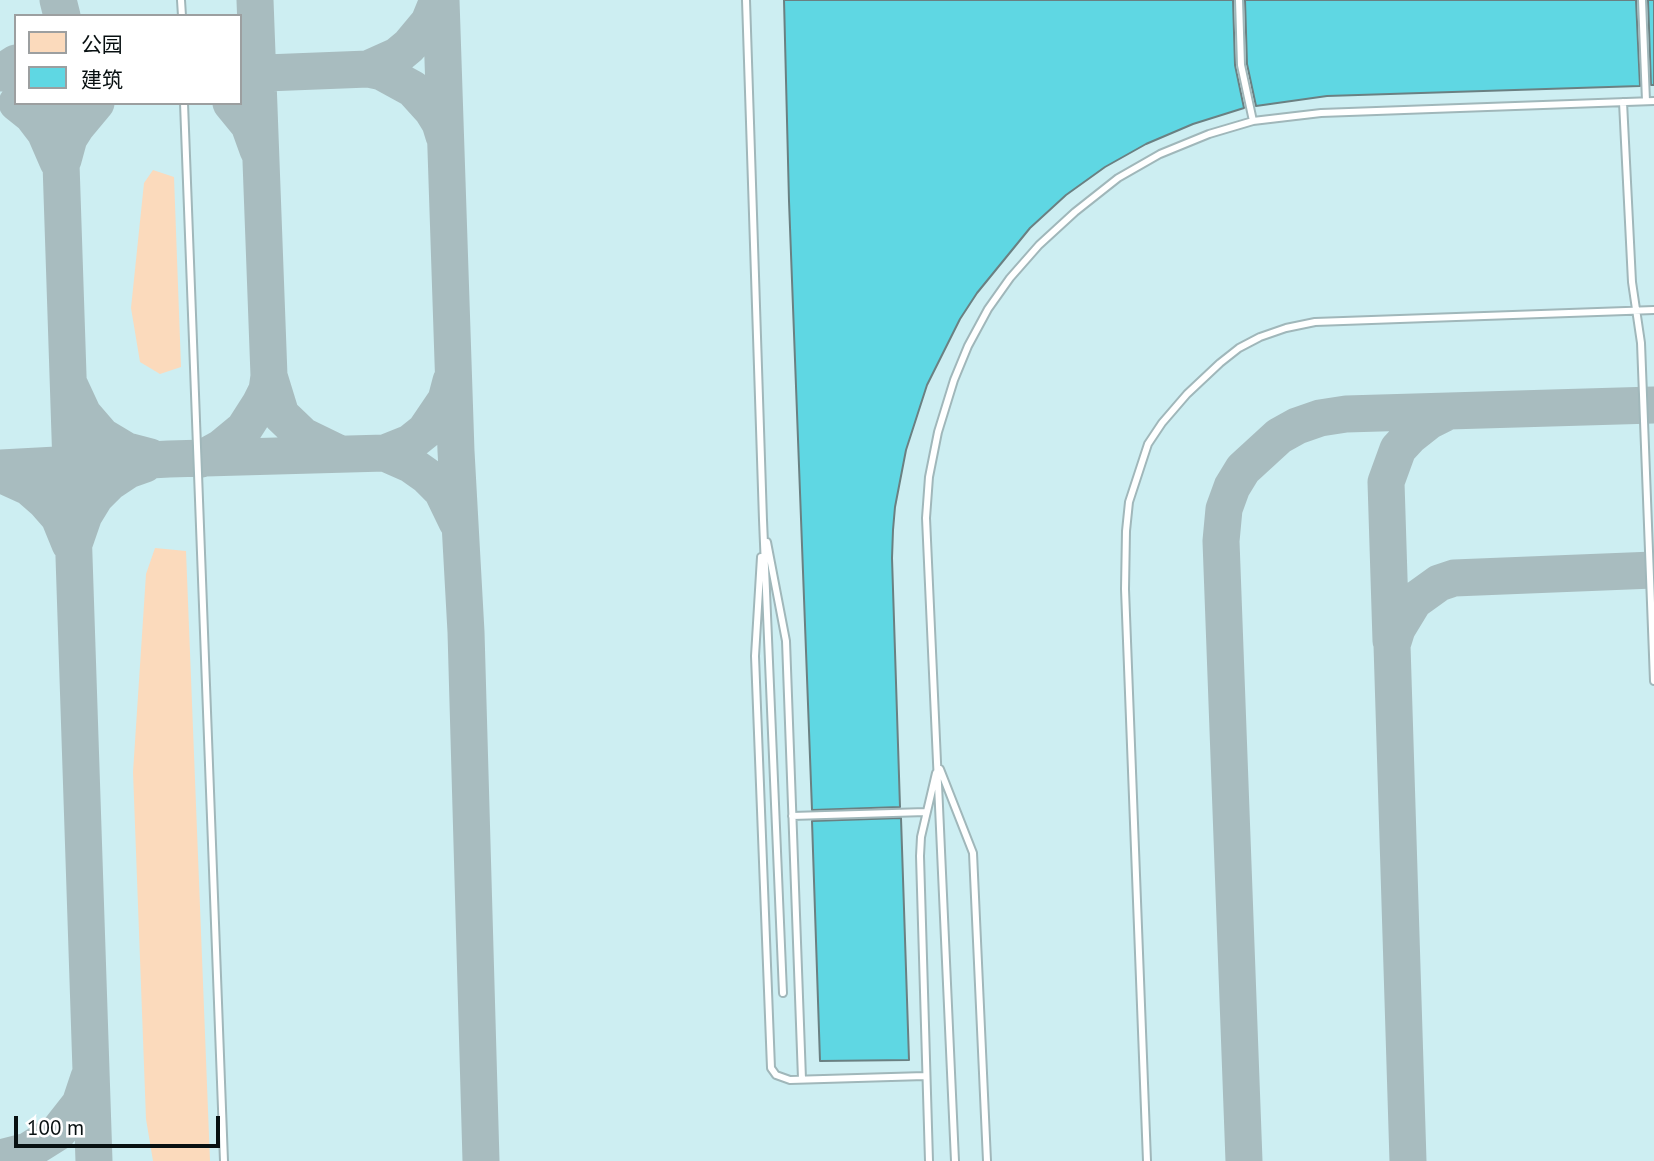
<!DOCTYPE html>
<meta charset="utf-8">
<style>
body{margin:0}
#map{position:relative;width:1654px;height:1161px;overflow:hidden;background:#e1f9fc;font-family:"PT Sans","Noto Sans SC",sans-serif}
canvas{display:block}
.legend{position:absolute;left:14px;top:14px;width:228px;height:91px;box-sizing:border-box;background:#fff;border:2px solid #9c9fa0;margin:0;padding:9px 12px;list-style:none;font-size:21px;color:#081011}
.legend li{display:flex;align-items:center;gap:14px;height:35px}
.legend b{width:35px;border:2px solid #9c9fa0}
.scale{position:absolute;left:14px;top:1116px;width:206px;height:32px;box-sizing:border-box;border:4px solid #081011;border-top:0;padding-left:9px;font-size:21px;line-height:24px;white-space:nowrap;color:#081011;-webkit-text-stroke:5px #fff;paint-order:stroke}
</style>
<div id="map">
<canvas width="1654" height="1161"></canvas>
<ul class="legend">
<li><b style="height:19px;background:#fbdabc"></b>公园</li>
<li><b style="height:19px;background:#5fd7e3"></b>建筑</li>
</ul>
<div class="scale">100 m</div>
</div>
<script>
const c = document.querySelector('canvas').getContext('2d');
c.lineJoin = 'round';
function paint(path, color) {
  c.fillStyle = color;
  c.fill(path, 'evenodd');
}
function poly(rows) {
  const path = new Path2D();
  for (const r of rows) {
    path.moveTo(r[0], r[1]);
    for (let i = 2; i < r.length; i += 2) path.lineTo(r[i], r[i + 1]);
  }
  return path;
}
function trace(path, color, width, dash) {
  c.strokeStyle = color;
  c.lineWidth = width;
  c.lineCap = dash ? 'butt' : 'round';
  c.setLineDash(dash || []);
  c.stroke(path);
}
paint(poly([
 [0,0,1654,0,1654,1161,0,1161],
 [16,16,240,16,240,103,16,103]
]), '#cdeef2');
paint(poly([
 [153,170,174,177,181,367,160,374,140,362,131,308,144,183],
 [155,548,186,551,210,1161,153,1161,146,1119,133,772,146,574]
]), '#fbdabc');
trace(poly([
 [58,0,62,16],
 [255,0,269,376,281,415,303,436,340,454],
 [441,0,456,451,466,632,481,1161],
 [368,69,397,56,409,46,429,22,438,0],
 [0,73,16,63],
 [240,74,368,69,382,72,413,89,432,110,440,123,444,136],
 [17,103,32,115,45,132,58,162],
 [59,103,94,1161],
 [231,103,249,125,258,150],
 [63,160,69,138,76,127,96,103],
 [70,386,83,414,102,436,127,451,150,457],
 [385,453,410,464,427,476,442,491,457,522],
 [201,459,221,448,244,429,260,404,267,390,269,376],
 [0,468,169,459,385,453,410,443,425,431,446,400,451,381],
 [0,474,29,487,45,501,59,517,70,544],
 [75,541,84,515,95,497,110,482,128,470,145,464],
 [1391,641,1386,482,1398,449,1410,436,1429,421,1447,412],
 [0,1158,28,1151,58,1132,80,1104,89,1077],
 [1244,1161,1221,541,1224,509,1232,487,1243,469,1279,436,1297,426,1320,418,1346,414,1654,405],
 [1408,1161,1392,645,1397,629,1414,601,1439,583,1454,578,1654,570]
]), '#a8bcbf', 37);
const building = poly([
 [784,0,1233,0,1235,65,1244,108,1193,124,1146,144,1105,167,1066,195,1030,228,977,293,960,319,927,385,906,450,895,507,893,530,892,558,900,807,812,810,789,201,784,0],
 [1245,0,1636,0,1640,86,1327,96,1256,106,1247,64,1245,0],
 [1648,0,1654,0,1654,85,1651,85,1648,0],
 [901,818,909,1060,820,1061,812,821,901,818]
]);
paint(building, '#5fd7e3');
trace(building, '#6a8082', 2);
const lane = poly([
 [181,0,182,16],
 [746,0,763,520,783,993],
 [1239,0,1241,65,1253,121],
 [1642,0,1646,101],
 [1623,102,1632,282,1641,343,1654,681],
 [184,103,224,1161],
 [767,542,786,641,802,1079],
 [761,557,755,656,771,1068,776,1075,790,1080,925,1076],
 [940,769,973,853,987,1161],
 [792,816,926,812],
 [929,1161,920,856,921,837,936,773],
 [955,1161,926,518,929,477,938,432,954,380,968,346,988,309,1010,278,1039,245,1075,212,1118,178,1160,154,1209,134,1253,121,1321,113,1654,101],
 [1147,1161,1125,589,1126,531,1129,502,1148,444,1162,423,1187,394,1220,363,1239,348,1260,337,1286,328,1315,322,1654,310]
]);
trace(lane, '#a0b7ba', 10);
trace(lane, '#fff', 6);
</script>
